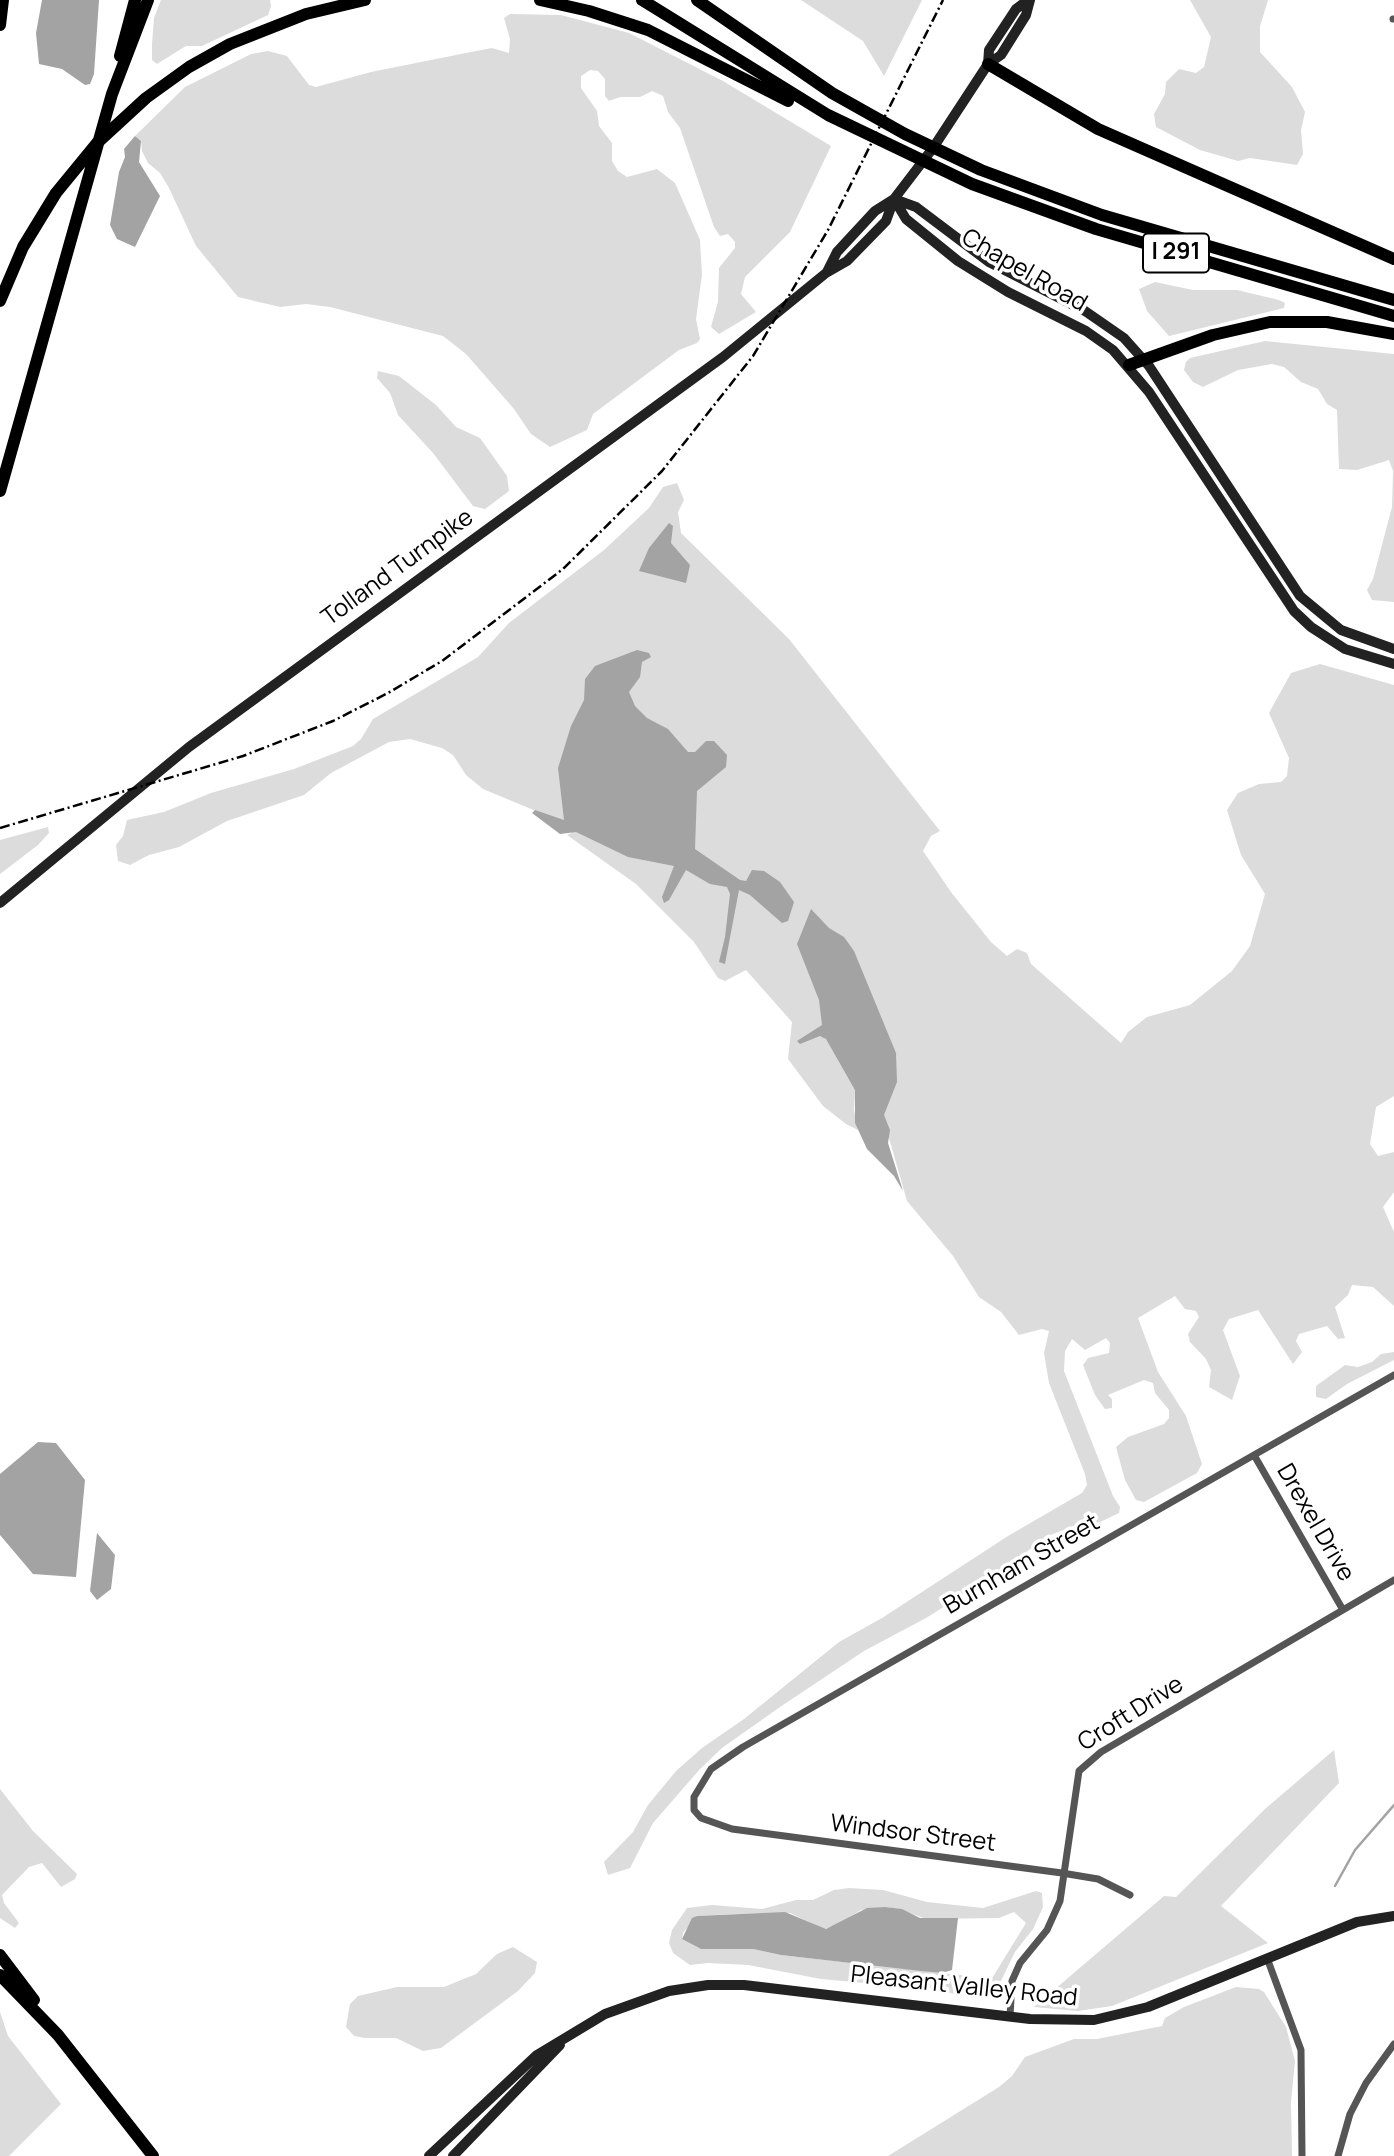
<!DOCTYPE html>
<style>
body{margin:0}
canvas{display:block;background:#fff}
</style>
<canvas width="1394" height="2156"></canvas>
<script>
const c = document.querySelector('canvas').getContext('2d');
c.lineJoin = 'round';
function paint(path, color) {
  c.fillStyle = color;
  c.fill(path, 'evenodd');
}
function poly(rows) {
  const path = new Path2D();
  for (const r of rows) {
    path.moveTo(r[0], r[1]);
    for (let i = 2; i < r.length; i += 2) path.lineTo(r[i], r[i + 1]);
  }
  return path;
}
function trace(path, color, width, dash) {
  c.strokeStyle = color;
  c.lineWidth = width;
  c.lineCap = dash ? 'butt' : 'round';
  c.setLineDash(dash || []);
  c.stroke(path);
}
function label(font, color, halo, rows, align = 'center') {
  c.font = font + ' Manrope,sans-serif';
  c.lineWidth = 7;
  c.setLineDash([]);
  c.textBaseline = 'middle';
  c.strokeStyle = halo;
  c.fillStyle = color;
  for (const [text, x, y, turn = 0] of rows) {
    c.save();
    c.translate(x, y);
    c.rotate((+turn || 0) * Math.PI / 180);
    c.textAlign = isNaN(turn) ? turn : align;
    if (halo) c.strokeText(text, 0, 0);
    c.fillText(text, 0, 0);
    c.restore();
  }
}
paint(poly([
 [161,0,270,0,271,6,268,15,202,46,186,46,157,64,152,60,152,44,154,18],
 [801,0,922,0,884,76,863,41],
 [1190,0,1268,0,1260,26,1260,52,1292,87,1305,112,1301,130,1303,154,1297,165,1250,158,1238,161,1200,150,1156,127,1154,114,1165,94,1166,82,1179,69,1196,73,1204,67,1211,37],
 [510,14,561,15,629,33,723,81,831,146,790,232,745,277,741,294,756,312,719,334,711,327,718,302,719,268,735,248,735,242,728,234,720,236,714,227,680,128,668,112,663,96,652,91,640,97,620,97,609,101,605,96,605,79,598,71,590,70,581,76,581,88,597,111,599,126,612,143,612,161,618,171,627,177,657,169,675,183,700,240,702,275,696,319,700,339,697,343,679,350,593,414,587,430,550,447,531,434,514,409,466,354,443,336,330,307,306,304,280,307,238,297,196,246,169,188,160,173,148,163,142,151,141,141,135,136,185,87,251,54,268,51,287,56,309,85,316,87,371,72,466,53,492,48,509,53,510,39,504,18],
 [1155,282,1193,290,1237,290,1279,300,1285,303,1284,308,1169,336,1147,311,1139,289],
 [1265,341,1394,354,1394,602,1372,600,1367,590,1373,579,1392,507,1393,471,1389,460,1357,470,1339,469,1337,410,1327,404,1318,389,1301,382,1284,367,1272,364,1238,370,1203,387,1193,382,1184,370,1186,362,1190,358],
 [378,371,399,376,436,405,456,427,480,438,507,476,509,491,485,509,473,506,433,453,398,415,390,393,377,378],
 [677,483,684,500,678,512,681,533,789,639,940,831,931,836,923,851,951,892,991,942,1007,956,1017,949,1027,953,1031,964,1121,1043,1128,1032,1147,1017,1190,1005,1232,971,1250,946,1265,894,1241,855,1227,810,1238,793,1259,784,1281,782,1287,776,1289,758,1269,713,1291,673,1320,664,1394,685,1394,1096,1376,1107,1370,1144,1378,1156,1394,1152,1394,1192,1383,1207,1394,1232,1394,1306,1373,1287,1352,1285,1348,1295,1335,1307,1345,1338,1338,1339,1327,1326,1299,1334,1296,1341,1302,1352,1293,1364,1258,1310,1229,1319,1223,1330,1240,1376,1232,1400,1209,1387,1211,1370,1206,1359,1190,1342,1188,1334,1199,1317,1196,1311,1185,1309,1175,1296,1138,1318,1158,1372,1186,1416,1202,1464,1197,1473,1144,1502,1136,1500,1125,1480,1116,1447,1128,1437,1164,1424,1169,1418,1169,1410,1155,1393,1153,1383,1144,1380,1108,1395,1112,1399,1112,1408,1105,1409,1095,1395,1083,1365,1088,1358,1109,1353,1110,1343,1106,1338,1085,1350,1072,1339,1065,1351,1064,1371,1113,1496,1120,1507,1119,1513,1098,1523,1079,1524,1048,1536,992,1577,926,1618,864,1651,780,1707,722,1748,700,1769,653,1823,630,1868,608,1875,604,1862,633,1832,648,1805,676,1771,702,1748,744,1719,839,1642,882,1618,1008,1536,1082,1493,1087,1485,1085,1474,1049,1383,1044,1353,1049,1331,1042,1329,1019,1335,1001,1312,979,1297,953,1256,907,1201,889,1138,855,1094,854,1110,858,1130,846,1124,823,1106,788,1059,792,1022,746,970,725,981,718,978,694,942,636,884,567,835,572,833,548,816,483,789,466,775,453,755,442,748,410,739,389,742,331,773,304,795,227,821,179,847,149,855,130,865,118,861,116,845,123,836,127,820,164,812,211,793,294,769,353,746,361,739,373,719,478,657,509,623,604,550,649,508,663,487],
 [48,827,49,833,38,845,0,874,0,840],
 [1394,1352,1394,1360,1347,1384,1326,1399,1316,1397,1316,1386,1345,1365,1358,1367,1372,1362,1381,1354],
 [1334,1750,1339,1783,1221,1906,1268,1943,1112,2006,1078,2011,1034,2007,1164,1896,1176,1897,1265,1809],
 [0,1789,33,1831,77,1874,75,1879,61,1887,42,1863,29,1867,2,1895,4,1903,19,1923,15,1928,0,1918],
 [849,1888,883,1890,927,1902,983,1908,1036,1891,1042,1893,1043,1907,1033,1929,1015,1952,995,1993,990,1989,991,1980,1026,1923,1014,1912,999,1918,926,1919,899,1909,885,1907,861,1910,835,1927,824,1929,790,1913,735,1914,697,1916,683,1933,682,1939,701,1949,753,1949,781,1955,969,1976,963,1991,954,1994,940,1990,821,1979,748,1965,708,1963,690,1965,673,1953,669,1943,672,1930,687,1908,712,1905,762,1909,796,1900,813,1900,834,1890],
 [513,1947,537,1962,535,1973,518,1991,441,2048,423,2051,396,2038,365,2038,354,2036,346,2027,350,2004,358,1996,397,1987,444,1987,476,1974,497,1954],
 [1236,1987,1259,1989,1264,1992,1286,2027,1295,2061,1291,2102,1292,2156,888,2156,999,2087,1012,2076,1025,2057,1074,2039,1097,2039,1162,2026,1165,2018,1184,2007],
 [0,2012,8,2036,61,2104,9,2156,0,2156]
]), '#dcdcdc');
paint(poly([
 [42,0,99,0,94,74,90,84,85,85,62,69,39,64,36,33],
 [135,136,141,141,139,162,160,196,135,247,117,239,110,225,119,172,125,157,124,149],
 [669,523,673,526,671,543,690,565,686,583,639,571,649,548],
 [637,650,649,653,651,657,642,662,640,677,629,692,635,706,647,718,668,729,688,752,695,752,706,741,714,741,727,755,726,767,697,791,695,849,740,880,746,881,752,870,764,871,780,882,794,902,788,921,782,923,750,895,739,890,725,964,719,962,725,937,730,894,727,887,710,884,686,870,669,900,664,903,662,897,674,866,628,857,576,832,560,834,532,813,535,810,564,820,558,768,571,726,584,700,585,679,595,666],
 [811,909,829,928,844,937,854,951,896,1053,897,1082,884,1115,890,1130,888,1143,903,1191,894,1176,867,1149,855,1123,855,1090,826,1039,820,1036,800,1044,797,1041,822,1025,819,1000,797,944],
 [38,1442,56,1443,85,1480,76,1577,33,1574,0,1535,0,1474],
 [97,1533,115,1555,111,1589,97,1600,90,1591],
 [885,1907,902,1909,920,1918,958,1918,952,1970,942,1973,921,1971,781,1955,753,1949,701,1949,682,1939,692,1918,697,1916,785,1912,826,1929,867,1908]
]), '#a3a3a3');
trace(poly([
 [1335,1886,1355,1850,1394,1805]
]), '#a3a3a3', 2.5);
trace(poly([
 [1393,19,1394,19],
 [1254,1455,1343,1610],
 [1130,1895,1098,1879,1062,1873,732,1829,701,1818,694,1810,694,1797,711,1769,743,1747,1394,1375],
 [1267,1958,1301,2050,1302,2156],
 [1010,2016,1012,1981,1020,1963,1047,1930,1060,1901,1079,1771,1101,1752,1394,1580],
 [1338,2156,1350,2114,1366,2083,1394,2044]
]), '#555', 7);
trace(poly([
 [988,64,989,50,1016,9,1028,0],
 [894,199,906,219,958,261,1008,292,1086,331,1113,350,1149,392,1294,611,1311,627,1345,649,1394,664],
 [894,199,916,207,989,262,1085,311,1124,338,1149,366,1300,596,1341,630,1394,649],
 [827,272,837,252,875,211,894,199],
 [0,903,189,747,723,357,826,273,847,261,886,221,894,199,933,148,988,64,1001,55,1026,15,1030,0],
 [429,2156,537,2055,605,2014,669,1991,708,1985,744,1985,1030,2019,1094,2020,1148,2007,1357,1922,1394,1916],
 [453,2156,560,2045]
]), '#222', 10);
trace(poly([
 [540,0,589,11,648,30,788,101],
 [642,0,828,115,972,184,1096,229,1394,316],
 [697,0,832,93,905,134,981,170,1102,215,1394,300],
 [0,25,3,0],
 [120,56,135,0],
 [988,64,1098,129,1394,259],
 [0,301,23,247,56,193,97,143,146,98,189,67,230,44,306,14,365,0],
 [1129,365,1213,335,1270,322,1327,322,1394,334],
 [0,491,112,94,148,0],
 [0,1955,34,2000],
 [0,1975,58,2035,153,2156]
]), '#000', 12);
trace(poly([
 [0,828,243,756,333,721,388,693,442,661,563,569,662,471,753,356,828,230,943,0]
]), '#000', 2.5, [10, 3.5, 2, 3.5]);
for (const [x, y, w] of [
 [1176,253,66]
]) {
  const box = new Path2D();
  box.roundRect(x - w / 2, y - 19.5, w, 39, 5);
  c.fillStyle = '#fff';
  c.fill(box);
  trace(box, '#000', 2);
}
label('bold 23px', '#000', null, [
 ["I 291",1176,253]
]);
label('24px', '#000', '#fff', [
 ["Chapel Road",1024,271,30],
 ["Tolland Turnpike",398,568,-36],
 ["Drexel Drive",1315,1523,60],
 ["Burnham Street",1022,1565,-30],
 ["Croft Drive",1131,1714,-32],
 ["Windsor Street",913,1834,7],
 ["Pleasant Valley Road",964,1987,6]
]);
</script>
